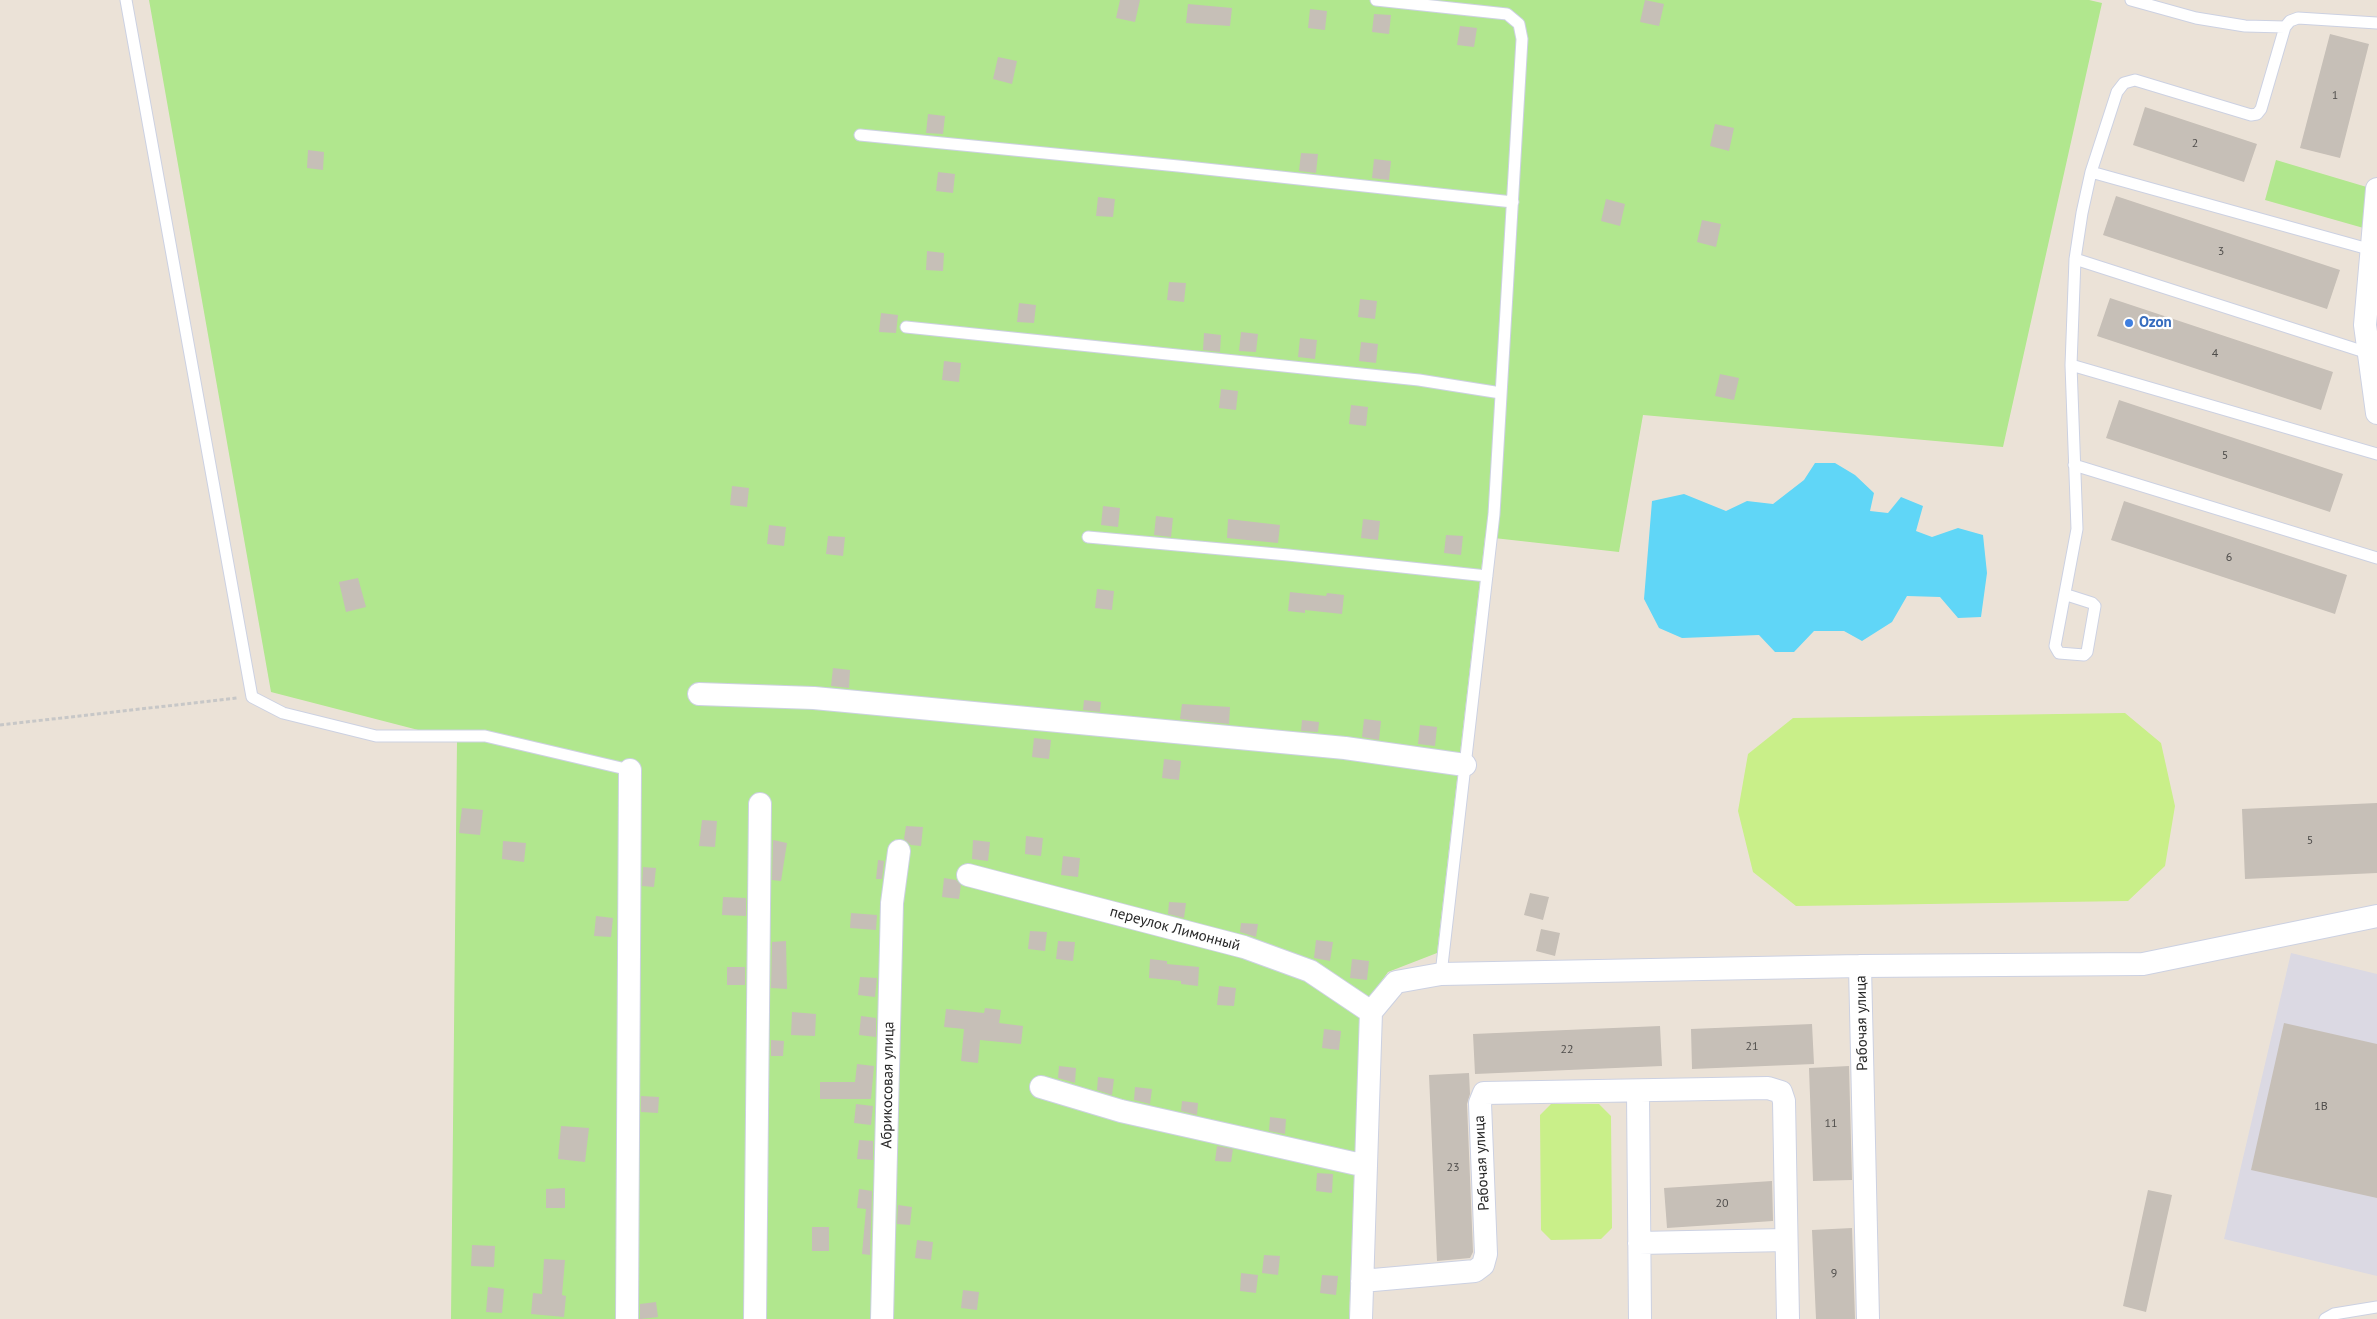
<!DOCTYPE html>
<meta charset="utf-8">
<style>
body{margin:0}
canvas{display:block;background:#ebe2d7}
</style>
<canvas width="2377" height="1319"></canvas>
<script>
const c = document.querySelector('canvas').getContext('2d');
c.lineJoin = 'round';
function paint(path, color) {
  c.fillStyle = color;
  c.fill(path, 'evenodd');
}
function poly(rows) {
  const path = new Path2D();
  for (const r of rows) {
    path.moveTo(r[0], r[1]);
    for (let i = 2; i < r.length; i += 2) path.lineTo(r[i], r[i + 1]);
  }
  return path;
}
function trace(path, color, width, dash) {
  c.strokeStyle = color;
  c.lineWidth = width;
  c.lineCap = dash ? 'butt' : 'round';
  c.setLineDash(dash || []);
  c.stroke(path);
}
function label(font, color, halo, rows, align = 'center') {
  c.font = font + ' "PT Sans",sans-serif';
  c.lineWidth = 4.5;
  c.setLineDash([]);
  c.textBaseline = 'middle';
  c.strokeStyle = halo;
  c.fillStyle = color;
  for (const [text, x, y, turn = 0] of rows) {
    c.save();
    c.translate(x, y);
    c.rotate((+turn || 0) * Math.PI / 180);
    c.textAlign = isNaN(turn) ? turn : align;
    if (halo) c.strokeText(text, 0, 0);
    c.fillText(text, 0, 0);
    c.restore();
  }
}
paint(poly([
 [2291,953,2377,974,2377,1276,2224,1239]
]), '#dbd9e3');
paint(poly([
 [149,0,2089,0,2102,3,2003,447,1643,415,1619,552,1485,537,1437,953,1388,972,1360,1011,1349,1319,451,1319,457,740,271,692],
 [2276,160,2370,188,2367,229,2265,200]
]), '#b1e78e');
paint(poly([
 [2125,713,2161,743,2175,806,2165,866,2128,901,1796,906,1753,872,1738,811,1748,754,1793,718],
 [1551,1104,1599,1104,1611,1116,1612,1228,1601,1239,1551,1240,1541,1230,1540,1115]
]), '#c9ef89');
paint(poly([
 [1815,463,1835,463,1855,475,1874,493,1870,511,1888,513,1901,497,1923,506,1916,531,1932,537,1958,528,1983,535,1987,573,1981,617,1958,618,1940,597,1907,596,1892,622,1862,641,1844,631,1814,631,1794,652,1775,652,1759,635,1682,638,1659,628,1644,599,1652,501,1684,494,1726,511,1747,501,1773,504,1804,480]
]), '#60d6f7');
paint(poly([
 [1120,0,1140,0,1135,22,1116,18],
 [1645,0,1664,4,1659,26,1640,22],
 [1188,4,1232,8,1230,26,1186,23],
 [1310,9,1327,11,1325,30,1308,28],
 [1374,14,1391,15,1389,34,1372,32],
 [1460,26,1477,28,1474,47,1457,45],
 [2330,34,2369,44,2340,158,2300,148],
 [998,57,1017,61,1012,84,993,79],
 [2145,107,2257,144,2244,182,2133,145],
 [928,114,945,116,943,134,926,133],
 [1715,124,1734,128,1729,151,1710,146],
 [308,150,324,152,323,170,307,168],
 [1301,153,1318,154,1316,173,1299,171],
 [1374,159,1391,161,1389,180,1372,178],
 [938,172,955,174,953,193,936,191],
 [2116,196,2340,270,2327,309,2103,235],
 [1098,197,1115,199,1113,217,1096,216],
 [1606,199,1625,204,1620,226,1601,221],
 [1702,220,1721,224,1716,247,1697,242],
 [927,251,944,253,943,271,926,270],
 [1169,282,1186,283,1184,302,1167,300],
 [2110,298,2333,372,2321,410,2097,336],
 [1360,299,1377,301,1375,319,1358,317],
 [1019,303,1036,305,1034,323,1017,322],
 [881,313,898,315,896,333,879,332],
 [1241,332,1258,334,1256,352,1239,351],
 [1204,333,1221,335,1220,352,1203,350],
 [1300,338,1317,340,1315,359,1298,357],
 [1361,342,1378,344,1376,363,1359,361],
 [944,361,961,363,959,382,942,380],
 [1720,374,1739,378,1734,400,1715,396],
 [1221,389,1238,391,1236,410,1219,408],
 [2119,400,2343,474,2330,512,2106,438],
 [1351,405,1368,407,1366,426,1349,424],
 [732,486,749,488,747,507,730,505],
 [2124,501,2347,575,2335,614,2111,540],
 [1103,506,1120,508,1118,527,1101,525],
 [1156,516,1173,518,1171,537,1154,535],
 [1228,519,1280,525,1278,543,1227,538],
 [1363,519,1380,521,1378,540,1361,538],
 [769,525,786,527,784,546,767,544],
 [1446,535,1463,536,1461,555,1444,553],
 [828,536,845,537,843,556,826,554],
 [358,578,366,607,346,612,339,582],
 [1097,589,1114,591,1112,610,1095,608],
 [1290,592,1326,596,1327,593,1344,595,1342,614,1305,610,1305,613,1288,611],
 [833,668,850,670,849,688,831,686],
 [1084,700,1101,702,1100,712,1083,710],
 [1182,704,1230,707,1229,724,1180,719],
 [1364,719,1381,721,1379,740,1362,737],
 [1302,720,1319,722,1318,732,1301,731],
 [1420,725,1437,727,1435,746,1418,744],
 [1034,738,1051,740,1049,759,1032,757],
 [1164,759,1181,761,1179,780,1162,778],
 [2377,803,2377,873,2245,879,2242,809],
 [462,808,483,810,480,835,459,833],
 [702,820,717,821,715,847,699,846],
 [906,826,923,827,921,846,911,845,904,839],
 [1026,836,1043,838,1041,856,1025,854],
 [773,840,787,843,781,881,772,880],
 [973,840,990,842,988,861,972,859],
 [503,841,526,843,524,862,502,859],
 [1063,856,1080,858,1078,877,1061,875],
 [878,860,884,861,882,879,876,879],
 [643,867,656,868,654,887,642,886],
 [944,878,956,880,961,885,959,899,942,897],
 [1530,893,1549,897,1543,920,1524,915],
 [723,897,746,898,746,916,722,915],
 [1169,902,1186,903,1184,918,1168,914],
 [851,913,877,915,876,930,850,928],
 [596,916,613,918,611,937,594,936],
 [1241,923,1258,924,1256,937,1240,932],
 [1541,929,1560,933,1555,956,1536,951],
 [1030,931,1047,932,1045,951,1028,949],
 [1316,940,1333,942,1330,961,1314,958],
 [786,941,787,989,771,988,772,942],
 [1058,941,1075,942,1073,961,1056,959],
 [1150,959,1167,961,1167,964,1199,967,1198,986,1181,984,1181,981,1149,978],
 [1352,959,1369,961,1367,980,1350,978],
 [727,967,745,967,745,985,727,985],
 [860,977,877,978,875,997,858,995],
 [1219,986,1236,988,1234,1006,1217,1005],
 [985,1008,1001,1010,999,1023,1023,1026,1021,1044,980,1040,978,1063,961,1061,964,1029,944,1027,946,1009,984,1013],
 [792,1012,816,1014,815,1036,791,1035],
 [861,1016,876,1018,876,1037,859,1035],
 [2284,1023,2377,1044,2377,1198,2251,1170],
 [1812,1024,1814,1064,1692,1069,1691,1029],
 [1660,1026,1662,1066,1475,1074,1473,1034],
 [1324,1029,1341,1031,1339,1050,1322,1048],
 [771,1040,784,1041,783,1056,771,1056],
 [857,1064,874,1066,871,1099,820,1099,820,1082,855,1082],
 [1059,1066,1076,1068,1075,1083,1058,1078],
 [1849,1066,1852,1180,1813,1181,1809,1068],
 [1469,1073,1470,1094,1467,1104,1473,1252,1470,1258,1437,1261,1429,1075],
 [1098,1077,1114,1079,1112,1095,1097,1090],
 [1135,1087,1152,1089,1150,1104,1134,1100],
 [641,1096,659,1097,658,1113,641,1112],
 [1182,1101,1198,1103,1197,1115,1181,1111],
 [856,1104,873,1106,871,1125,854,1123],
 [1270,1117,1286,1119,1285,1134,1269,1131],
 [561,1126,589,1128,585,1162,558,1159],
 [859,1140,873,1141,873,1160,857,1159],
 [1217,1146,1233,1149,1231,1162,1215,1161],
 [1317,1173,1333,1174,1332,1193,1316,1191],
 [1772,1181,1773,1221,1667,1228,1664,1188],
 [565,1188,565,1208,546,1208,546,1189],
 [859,1189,872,1191,870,1255,862,1254,866,1209,857,1208],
 [2148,1190,2172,1195,2146,1312,2123,1306],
 [898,1205,912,1207,910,1225,897,1224],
 [812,1227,829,1227,829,1251,812,1251],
 [1852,1228,1855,1319,1816,1319,1812,1230],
 [917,1240,933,1242,931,1260,915,1258],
 [472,1245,495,1246,494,1267,471,1266],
 [1264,1255,1280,1256,1278,1275,1262,1273],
 [544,1259,565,1260,562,1295,566,1296,564,1317,531,1314,533,1293,542,1294],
 [1241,1273,1258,1275,1256,1293,1240,1291],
 [1322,1275,1338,1276,1336,1295,1320,1293],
 [488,1287,504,1289,502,1313,486,1312],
 [963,1290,979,1292,977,1310,961,1308],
 [656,1302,658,1317,640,1319,640,1304]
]), '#c6bfb7');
const lane = poly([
 [126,0,252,697,283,713,376,736,485,736,630,770],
 [1376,0,1507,14,1519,24,1522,39,1494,514,1441,974],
 [2131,0,2196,18,2245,26,2285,27],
 [860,135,1178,166,1513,202],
 [2091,172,2372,250],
 [2075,259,2368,353],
 [906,327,1419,380,1501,393],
 [2071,365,2377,454],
 [2074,465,2377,558],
 [1088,537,1288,555,1487,576],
 [2067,595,2092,603,2095,606,2087,652,2084,655,2059,653,2055,646,2077,529,2071,365,2075,259,2082,213,2091,172,2117,92,2124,83,2135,80,2251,115,2257,114,2261,109,2285,27,2290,21,2298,18,2377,23],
 [2325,1319,2334,1314,2377,1307]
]);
const street = poly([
 [2377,189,2365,325,2377,413],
 [699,694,814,698,1345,748,1465,765],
 [968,875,1244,947,1310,971,1371,1012],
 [1860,966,1868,1319],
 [1041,1087,1121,1111,1366,1166],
 [1638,1092,1640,1319],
 [1639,1243,1786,1240],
 [1362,1281,1475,1271,1483,1265,1486,1254,1480,1103,1484,1093,1768,1088,1781,1092,1784,1101,1788,1319],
 [627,1319,630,770],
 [755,1319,760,804],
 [882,1319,892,903,899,851],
 [1361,1319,1371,1012,1396,982,1441,974,1860,966,2143,964,2377,916]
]);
trace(lane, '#ccd1e2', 13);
trace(street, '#ccd1e2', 24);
trace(poly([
 [0,725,237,698]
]), '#c7c7c7', 3, [4, 2.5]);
trace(lane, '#fff', 11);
trace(street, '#fff', 22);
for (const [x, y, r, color] of [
 [2129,323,5,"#3f7fe0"]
]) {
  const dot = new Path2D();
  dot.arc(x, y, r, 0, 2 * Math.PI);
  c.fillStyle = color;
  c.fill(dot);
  trace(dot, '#fff', 2);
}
label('12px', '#4f4d4b', null, [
 ["1",2335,96],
 ["2",2195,144],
 ["3",2221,252],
 ["4",2215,354],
 ["5",2225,456],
 ["6",2229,558],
 ["5",2310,841],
 ["21",1752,1047],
 ["22",1567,1050],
 ["1В",2321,1107],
 ["11",1831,1124],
 ["23",1453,1168],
 ["20",1722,1204],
 ["9",1834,1274]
]);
label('bold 15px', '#366cbe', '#fff', [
 ["Ozon",2139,323]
], 'left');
label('15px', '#272727', '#fff', [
 ["переулок Лимонный",1175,929,15],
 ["Рабочая улица",1862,1023,-91],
 ["Абрикосовая улица",888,1085,-89],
 ["Рабочая улица",1482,1163,-93]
]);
</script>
